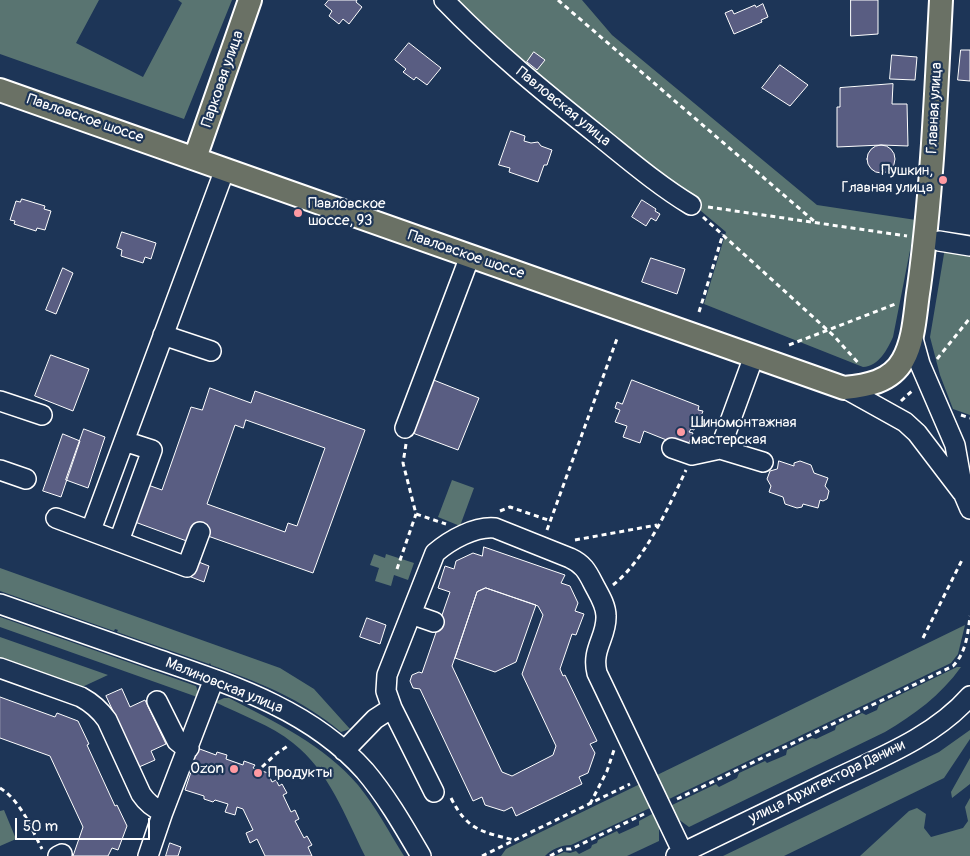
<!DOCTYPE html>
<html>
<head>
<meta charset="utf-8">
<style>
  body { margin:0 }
  #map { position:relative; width:970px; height:856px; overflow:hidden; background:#1d3557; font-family:Pangolin,sans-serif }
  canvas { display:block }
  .scale { position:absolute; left:15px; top:818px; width:135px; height:22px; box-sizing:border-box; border:2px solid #fff; border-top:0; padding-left:6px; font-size:15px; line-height:18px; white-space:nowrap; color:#fff; -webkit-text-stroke:4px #1d3557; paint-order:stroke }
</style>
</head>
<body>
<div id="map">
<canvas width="970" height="856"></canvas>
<div class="scale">50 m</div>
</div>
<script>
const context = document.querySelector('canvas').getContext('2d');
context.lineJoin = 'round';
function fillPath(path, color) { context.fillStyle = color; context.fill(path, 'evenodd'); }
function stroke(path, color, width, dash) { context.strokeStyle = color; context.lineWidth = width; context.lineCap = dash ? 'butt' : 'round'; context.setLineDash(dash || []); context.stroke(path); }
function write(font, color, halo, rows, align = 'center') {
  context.font = font + ' Pangolin,sans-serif'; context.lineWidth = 4.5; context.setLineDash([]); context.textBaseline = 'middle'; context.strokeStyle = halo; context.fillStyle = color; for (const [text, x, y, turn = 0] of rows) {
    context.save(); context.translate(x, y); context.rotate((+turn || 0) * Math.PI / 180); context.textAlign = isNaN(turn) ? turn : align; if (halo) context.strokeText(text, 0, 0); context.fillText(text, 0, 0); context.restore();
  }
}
const green = new Path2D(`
  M0 0H99L76 43 143 77 182 3 178 0H232L184 119 0 54Z
  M448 0H582L612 35 817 205 916 220 893 337C887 350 879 366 863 367L704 304 726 232 701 211 696 200 681 194Z
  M945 248 970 252V415L953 409 940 375 930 337Z
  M452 480 474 488 460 526 438 517Z
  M374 554 385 558 386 554 414 563 408 580 394 575 391 586 375 581 379 568 370 565Z
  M0 568 280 668 314 689 350 729 341 732C300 698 261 683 211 665L210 663 209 664 117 632 118 630 115 629 114 631 0 591Z
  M0 617 196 686 200 698 0 627Z
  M965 625 958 654 951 663 667 800 655 776Z
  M0 637 108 675 80 688 0 661Z
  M957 667H961C941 695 914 715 885 732L689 827 674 816 670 806 716 784 719 787 737 778 739 773 765 761 767 763 786 755 787 750 812 738 816 739 835 730 836 726 862 713 866 715 877 710 879 705Z
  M224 698H229C275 722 324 745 358 785 376 807 389 832 404 856H365C345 816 329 771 293 743 271 725 241 715 215 702Z
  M970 730V739L944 778 784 856H723L939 752Z
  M970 758V784L952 798 951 792Z
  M640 784 652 807 571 845C561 845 552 849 545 856H501L506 849 512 846Z
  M970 798V856H860L909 811 917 808 926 814 924 828 931 837 963 828 968 821 965 807Z
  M4 810 16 839 0 846V811Z
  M654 813 659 824V841L627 856H555L564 852 570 853 576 851 579 854 591 848 592 845 597 843 598 840 617 831 619 834 639 825V821Z`);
const building = new Path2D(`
  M329 0H357L356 2 362 7 349 24 343 19 339 24 329 16 332 11 325 5Z
  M851 0H878V34L851 36Z
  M763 4 768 17 761 20 762 22 734 34 725 13 732 10 734 14 755 5 756 7Z
  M409 43 441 68 427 85 416 77 414 80 403 72 406 69 395 60Z
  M961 50H970V81L958 80Z
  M534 52 545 60 537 70 527 62Z
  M892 55 917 57 915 80 890 79Z
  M780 65 808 85 790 106 762 88Z
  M893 84 892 104H907L908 146 882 145 837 147V107H840V88Z
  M511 131 525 136 524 141 531 143 538 142 541 146 552 150 547 165H544L538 182 509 172 510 168 499 165Z
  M867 159a14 14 0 1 1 28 0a14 14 0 1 1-28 0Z
  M22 199 45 206 44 209 51 211 45 230 37 228 36 231 14 224 15 221 10 220 16 201 20 202Z
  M642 200 656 209 655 211 660 214 656 221 651 218 646 226 632 217Z
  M122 232 156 243 151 259 145 257 143 263 121 256 122 250 117 248Z
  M651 258 685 269 677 294 642 282Z
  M63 268 73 273 56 314 46 310Z
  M51 355 89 369 73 411 35 396Z
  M431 379 479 398 458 450 410 432Z
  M632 380 699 406 698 410 703 411 700 419 696 417 693 422 696 424 694 430 691 429 689 432 693 433 688 445 684 447 644 431 640 443 623 437 627 426 615 422 620 410 615 408 617 402 622 404Z
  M210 388 251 403 255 391 365 430 313 573 205 535 192 543 135 522 148 485 162 490 191 407 202 410ZM246 420 325 448 297 526 288 523 285 532 207 504 235 425 243 428Z
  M84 429 105 437 88 488 66 480Z
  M63 434 80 441 61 497 43 491Z
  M779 461 794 466V463L800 461 811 465 814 473 828 478 825 486 829 491 827 499 823 501 820 500 818 508 803 504 802 507 797 508 785 504 783 497 769 492 771 486 767 479 770 471 777 469Z
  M484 547 565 575 561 583 570 586 578 603 575 611 584 614 576 635 572 634 560 669 563 676 565 675 597 741 590 744 595 753 588 773 579 777 582 784 516 816 512 807 504 811 485 805 482 797 473 801 420 689 413 688 410 681 412 675 419 672 422 673 450 592 438 588 445 566 454 569 456 561 473 553 482 556ZM486 588 538 606 543 615 522 674 556 746 553 755 512 776 502 772 452 666 477 592Z
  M196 561 209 566 204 582 191 577Z
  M486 588 536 605 516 662 495 672 455 658 477 592Z
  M367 618 386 625 380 644 360 637Z
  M122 689 130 707 145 700 166 744 151 751 155 760 139 767 106 696Z
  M0 697 55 717 57 713 78 721 89 744 87 745 115 806 117 805 127 826 118 850 112 848 108 856H73L83 827 50 756 0 738Z
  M197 748 216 755 217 752 227 755 226 759 243 765 244 761 255 765 253 768 268 773 272 782 276 780 279 786 282 784 287 793 283 795 291 812 295 810 299 819 295 821 304 838 307 836 312 845 308 847 312 856H265L257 839 250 843 246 833 253 830 243 809 237 807 235 815 225 812 228 804 215 800 213 802 204 799V796L185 790 193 766 189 765Z
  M170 843 181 847 178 856H166Z`);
const path = new Path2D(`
  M558 0 815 222
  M708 207 907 236
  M703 217 834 336 860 365
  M699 312 723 234
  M789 345 898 303
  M937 359 970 318
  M901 401 913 390
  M961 415 970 418
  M406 444 403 463 416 514 446 524
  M500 511 510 507 551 521
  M547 530 618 336
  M575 540 657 525
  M397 569 416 514
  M613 585C645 560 669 506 686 470
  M923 638 963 558
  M262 767 277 753 288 746
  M0 788C21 801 31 828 42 849
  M451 798C467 830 482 832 514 840
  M677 799 953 666C966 653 968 633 970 616
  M590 804 607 771 614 750
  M482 856 630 784
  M550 856 563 849H571L644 814`);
const minor = new Path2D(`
  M444 0C492 50 545 93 599 136 629 160 658 185 691 205
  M939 241 970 246
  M163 335 211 351
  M912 335 920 364 955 445 964 495 970 509
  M844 388 905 422 917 433 962 492
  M0 401 42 415
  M405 428 470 256
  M672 448 692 455 720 449 754 356
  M720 449 763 462
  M0 470 26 479
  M56 518 187 567 200 532
  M91 530 225 169
  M119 541 152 450 124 441
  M0 604C51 622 102 640 154 658 229 684 310 709 365 771 387 797 404 827 421 856
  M411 614 434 622
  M0 668 81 697C92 703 100 710 107 720L141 794C147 803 153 808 163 812L148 856
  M157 701 177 741 182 745 189 748
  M344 751 375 719 392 708
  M434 792 392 708 386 691 387 675 435 553C450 540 475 526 495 528L570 558C583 564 587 571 593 583 598 593 606 604 606 616 607 637 591 649 597 673L683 853
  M163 812 214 679
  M58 856 62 854
  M676 856C728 831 779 806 831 781 879 758 934 737 970 696`);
const major = new Path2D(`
  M0 90 844 388C866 386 891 382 903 360 915 339 915 310 919 287 932 192 936 96 941 0
  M195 158 250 0`);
const markers = [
  [943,180,5,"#ff9aa2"],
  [298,213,5,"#ff9aa2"],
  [681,432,5,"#ff9aa2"],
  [234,769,5,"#ff9aa2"],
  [258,773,5,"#ff9aa2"]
];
const streetNames = [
  ["Парковая улица",223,79,-71],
  ["Павловская улица",563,107,39],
  ["Главная улица",935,108,-87],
  ["Павловское шоссе",85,119,19],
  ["Павловское шоссе",466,255,19],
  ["Малиновская улица",224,686,22],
  ["улица Архитектора Данини",827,782,-26]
];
const poiNames = [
  ["Пушкин,",933,171,"right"],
  ["Главная улица",933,188,"right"],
  ["Павловское",308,204],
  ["шоссе, 93",308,221],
  ["Шиномонтажная",691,423],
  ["мастерская",691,440],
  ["Ozon",224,769,"right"],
  ["Продукты",268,773]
];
fillPath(green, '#597471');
fillPath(building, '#595d82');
stroke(building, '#fff', 1);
stroke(minor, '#fff', 22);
stroke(major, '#fff', 26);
stroke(path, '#fff', 3, [5, 4]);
stroke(minor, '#1d3557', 19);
stroke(major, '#6a7165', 22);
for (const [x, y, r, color] of markers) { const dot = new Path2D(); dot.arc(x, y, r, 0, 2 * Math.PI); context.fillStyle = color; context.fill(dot); stroke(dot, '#1d3557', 2); }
write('15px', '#fff', '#1d3557', streetNames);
write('15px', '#fff', '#1d3557', poiNames, 'left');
</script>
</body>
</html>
